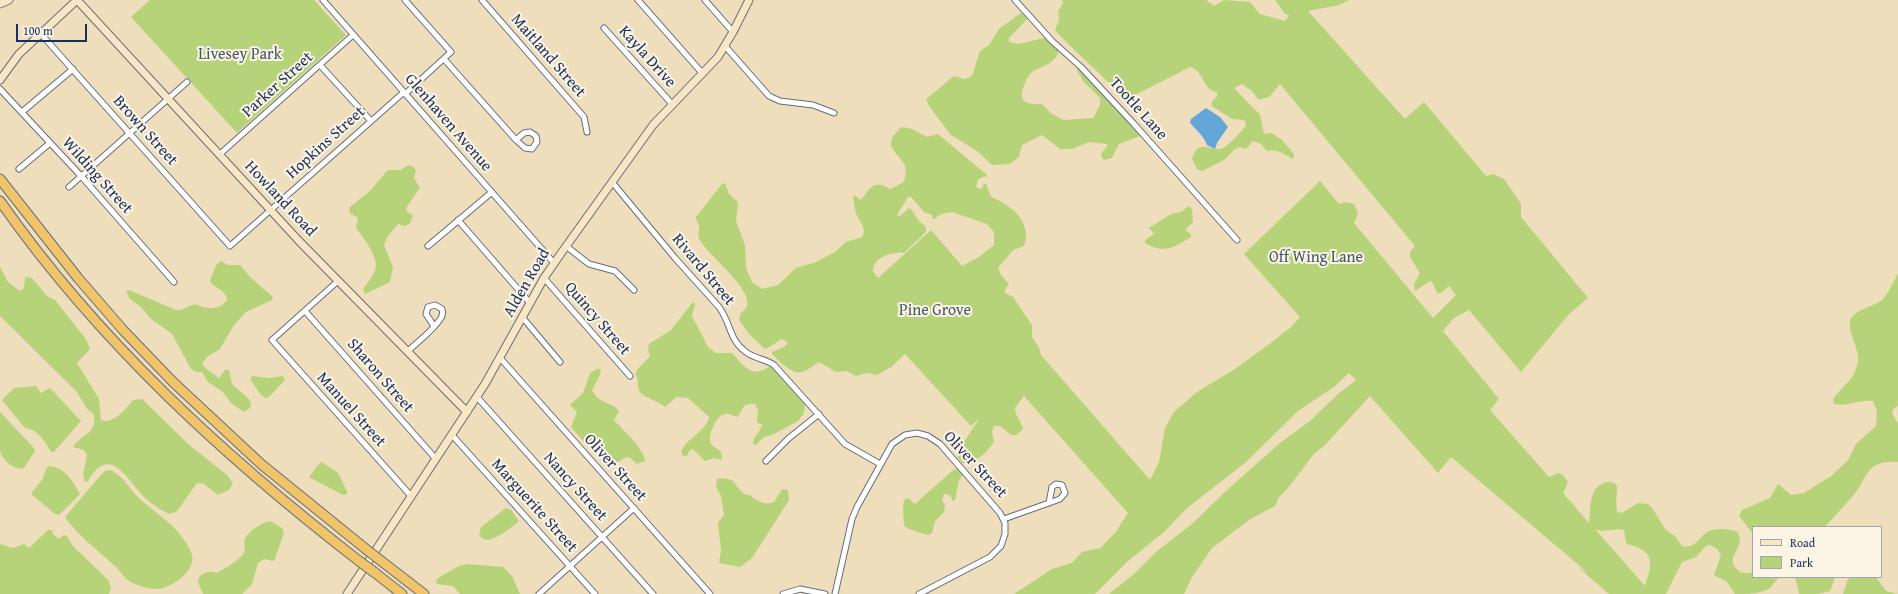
<!DOCTYPE html>
<html>
<head>
<meta charset="utf-8">
<style>
  body { margin:0 }
  #map { position:relative; width:1898px; height:594px; overflow:hidden; background:#eedebc; font-family:"Gentium Book Plus",serif }
  canvas { display:block }
  .legend { position:absolute; left:1752px; top:526px; width:130px; height:52px; box-sizing:border-box; background:#fcf5e5; border:1px solid #a2a6af; margin:0; padding:5px 7px; list-style:none; font-size:12px; color:#1b2f5e }
  .legend li { display:flex; align-items:center; gap:8px; height:20px }
  .legend b { width:20px; border:1px solid #a2a6af }
  .scale { position:absolute; left:16px; top:24px; width:71px; height:18px; box-sizing:border-box; border:2px solid #1b2f5e; border-top:0; padding-left:5px; font-size:12px; line-height:14px; white-space:nowrap; color:#1b2f5e; -webkit-text-stroke:3px #fcf5e5; paint-order:stroke }
</style>
</head>
<body>
<div id="map">
<canvas width="1898" height="594"></canvas>
<ul class="legend">
<li><b style="height:5px;background:#f9e7c3"></b>Road</li>
<li><b style="height:11px;background:#b6d37a"></b>Park</li>
</ul>
<div class="scale">100 m</div>
</div>
<script>
const context = document.querySelector('canvas').getContext('2d');
context.lineJoin = 'round';
function fillPath(path, color) { context.fillStyle = color; context.fill(path, 'evenodd'); }
function stroke(path, color, width, dash) { context.strokeStyle = color; context.lineWidth = width; context.lineCap = dash ? 'butt' : 'round'; context.setLineDash(dash || []); context.stroke(path); }
function write(font, color, halo, rows, align = 'center') {
  context.font = font + ' "Gentium Book Plus",serif'; context.lineWidth = 4; context.setLineDash([]); context.textBaseline = 'middle'; context.strokeStyle = halo; context.fillStyle = color; for (const [text, x, y, turn = 0] of rows) {
    context.save(); context.translate(x, y); context.rotate((+turn || 0) * Math.PI / 180); context.textAlign = isNaN(turn) ? turn : align; if (halo) context.strokeText(text, 0, 0); context.fillText(text, 0, 0); context.restore();
  }
}
const green = new Path2D(`
  M150 0H314L346 35 237 133 131 17Z
  M1062 0H1206L1214 6 1224 0 1250 2 1260 14 1285 21 1289 15 1285 14 1275 0H1349L1339 5 1308 11 1405 119 1424 102 1486 176 1493 174 1504 179 1521 204V217L1588 298 1569 314 1521 372 1469 310 1454 318 1443 331 1499 399 1490 410 1549 477 1558 473 1563 475 1568 482 1563 493 1589 523C1591 509 1588 485 1608 482 1612 482 1615 482 1616 485 1618 487 1617 488 1617 491 1616 499 1616 505 1617 512L1622 513 1638 503 1648 504 1652 508 1666 530 1675 536 1682 546C1694 549 1698 539 1706 533 1714 527 1729 529 1738 532 1739 535 1740 538 1740 541 1738 552 1726 561 1738 570 1742 574 1748 574 1753 572V577H1781C1775 580 1774 584 1770 588 1761 594 1746 594 1735 594L1727 582 1714 575 1721 555 1717 549 1710 545 1706 546 1696 557 1682 562 1666 594H1609L1579 568 1587 572 1451 457 1438 473 1370 396 1326 444 1313 455 1288 488 1279 497 1275 506 1249 520 1212 548 1192 577 1184 594H1109L1135 573 1157 551 1192 524 1226 491 1280 443 1310 421 1338 394 1356 380 1349 373 1334 387 1298 411 1246 462 1186 509 1164 532 1128 561 1095 594H1014L1052 569 1072 563 1082 552 1100 548 1115 533 1128 513 1024 396 1015 408C1015 416 1022 422 1023 429L1016 435H1011L1000 426H994L992 432 994 442C987 452 975 465 962 463L958 458 957 452 980 418 971 426 905 354 891 367 877 375 866 373 856 376 847 371 836 372 819 362C814 365 807 371 802 372 792 375 778 360 772 354V352L784 347 788 342 781 339 771 346 765 349 749 334 739 320 741 313 747 307C753 287 706 255 699 238 697 233 700 230 699 226 698 222 696 221 696 217L722 184 725 183 729 194 738 202 736 221 745 245 746 268 752 282 762 289 778 285 796 268 816 262 835 252 846 242 862 237C867 229 861 224 857 216 855 211 854 203 853 197L854 195 861 200C870 188 874 179 890 189L904 182C910 161 900 162 891 146L892 138 901 127 912 129 927 137 938 134 987 175 986 177H982L978 180 976 187 981 189 984 184H986L991 197C1010 204 1033 222 1024 246L1013 250 998 268 1001 275 1009 284 1004 292 1013 297 1032 325V337L1039 348 1041 355 1150 480 1159 462 1165 428 1174 412 1197 392 1235 369 1272 342 1291 327 1300 317 1244 254 1320 181 1339 204 1345 202 1354 204 1358 213 1354 223 1433 318 1456 295 1449 286 1441 293H1437L1433 283 1430 281 1415 291 1414 284 1420 273 1410 257V252L1415 246 1280 84 1269 97 1259 100 1252 91 1242 84 1234 88 1260 115 1264 134 1271 133 1281 139 1294 154 1293 159C1284 154 1278 149 1267 151L1261 144 1253 141 1246 149 1240 147 1235 149 1224 160 1202 171 1197 169 1192 159C1199 135 1214 155 1225 147 1232 142 1239 134 1245 127L1246 124 1244 120 1232 119 1212 106V101L1217 97V92C1202 90 1204 70 1190 67L1135 95 1130 101H1126C1104 75 1077 55 1055 30L1059 20 1058 11 1063 3ZM908 197H911L924 212 932 215 933 220 941 214 952 212 987 224 994 232V245L979 257 962 266 931 230 878 278 873 271C874 256 892 252 904 253L926 232V227L919 221 911 209 909 208 900 216 897 215ZM1595 529 1603 531 1619 529 1624 530 1626 543C1631 546 1636 546 1641 549 1656 556 1649 573 1645 586Z
  M1022 12 1025 13 1027 19 1009 38V42L1019 44 1048 37 1059 48C1058 53 1057 58 1052 61 1046 67 1038 67 1031 73 1028 76 1026 80 1025 83 1017 101 1025 105 1042 104L1052 114 1063 120 1093 118 1100 105V98L1083 81 1077 70 1078 67 1143 135 1119 144 1112 158 1104 160 1101 156 1102 152 1107 147V144L1089 142 1072 149H1060L1042 135 1022 145 1019 157 1010 164 992 165 977 151 951 135 929 106 926 99 954 76 965 79 972 76 980 51 989 45 999 29Z
  M409 165 414 167 416 171 414 178 420 188 406 208 407 211 413 216 410 223 406 226 398 224 388 236 384 245 393 267 390 282 365 294 363 289C367 283 373 277 375 270 380 259 363 237 356 228L358 218 350 213 349 210 350 207 370 191 386 172 389 170H400Z
  M1189 206 1192 209 1193 222 1185 230 1191 234V237C1173 248 1164 254 1145 243V240L1154 234 1149 228 1171 214 1181 212Z
  M221 261 228 265H240L250 277 273 297 272 300 246 312 234 325 220 349 208 356 202 363 205 368 219 378 225 370H229L232 384 249 399 251 404 250 408 244 412 231 403 223 392 208 382 202 372H196L191 369 172 334 151 319 141 307 130 299 126 292 129 290 176 310H180L195 304C206 309 219 311 227 300 226 289 214 289 210 281L216 265Z
  M0 267 8 282 20 291 24 288 25 277 32 278 47 296 55 300 86 339 90 349 77 363 99 399 101 420C114 425 126 408 133 400L142 399 188 444 227 475 233 483 229 490 218 495 204 484 197 483 177 511 170 514C160 510 150 503 142 495 126 477 109 444 88 481L85 482 83 474 87 455 84 450 73 447C81 434 99 434 93 413L88 410 76 391 0 316Z
  M1898 273V406L1894 408 1892 413 1898 424V462C1864 460 1869 478 1852 497 1843 507 1834 517 1825 527H1753V534L1739 516 1742 510 1770 498 1778 484 1791 495 1804 493 1831 476 1848 460 1856 444 1876 426 1877 411 1873 401C1858 399 1848 407 1834 404L1833 399C1843 385 1855 380 1858 361 1860 348 1844 327 1852 317 1859 308 1874 307 1882 300 1888 294 1894 281 1898 273Z
  M693 302 695 304 692 316 708 347 716 353H732C740 361 747 374 760 371 764 371 767 367 771 366L805 401 804 413 798 421 774 434 764 437 756 445 753 444C752 437 761 432 762 424L757 423 758 410 755 404C740 403 745 409 737 417 733 416 729 413 725 414 716 415 707 436 711 444 714 448 718 448 721 452L722 460 714 458 705 461 693 449 689 451 687 456H683L681 452C686 438 708 430 709 417L688 398 677 397 665 407C659 401 644 398 640 392 636 386 640 380 635 374L637 371V370L650 356 648 350 649 344 671 330Z
  M597 369 601 370 600 375 592 390C600 405 611 401 619 411L614 420C622 429 644 448 645 461L637 464 630 458 626 457 615 464 607 465 593 447 584 442 571 427 577 412 570 405 583 393 590 373Z
  M252 376 269 378 283 376 285 380 270 396 266 398 261 395 250 379Z
  M36 386 41 393 50 388 81 421 54 452H51C46 442 37 429 25 428L2 400 14 388Z
  M0 412 33 447 35 451 24 468C15 471 2 460 0 451 0 440 0 424 0 412Z
  M322 462 338 473 347 491V494L343 495 309 477 317 466Z
  M50 466C65 468 73 481 80 494L59 515 54 513 32 495V492L42 480 47 467Z
  M960 467 965 472 959 480 955 500 953 501 950 495 944 494 942 500 945 505 944 512 935 521 932 533 929 535C923 534 908 529 904 526L903 508 904 500 908 498 915 504 952 471Z
  M111 470C126 478 129 490 141 500 159 516 181 528 191 552 199 570 171 589 156 589 148 589 136 585 129 581 124 578 121 572 117 568 99 551 79 537 65 517L101 475 105 471Z
  M717 479C738 476 733 487 745 494 748 496 748 494 751 496 758 501 764 506 774 502L782 489 788 490 789 500 752 558 740 567 719 563 721 550 718 523 724 515 721 496 716 487Z
  M506 508 511 510 519 521C512 528 497 538 487 540 483 540 481 537 479 535L481 527Z
  M270 521 282 528 284 533 274 561 264 559 258 563 252 584 242 594H203C202 591 200 588 199 585 195 573 209 570 217 573 225 568 237 562 243 554 247 550 243 544 245 539 248 531 263 522 270 521Z
  M48 530H52L53 534 59 539 64 535 67 536 73 546 108 580 111 588 109 594H0V544L13 548 24 544 29 548Z
  M467 564 503 567 512 576 520 594H460L453 586 437 584 436 581 438 578 459 566Z
  M1794 577H1835V578L1830 591 1818 594H1799L1796 580Z
  M1852 577H1876L1886 591 1898 594H1843L1848 579Z`);
const water = new Path2D(`
  M1206 108 1220 117 1228 127 1217 143 1215 149 1207 145C1204 136 1196 130 1190 123L1191 119Z`);
const minor = new Path2D(`
  M323 0 554 263
  M405 0 451 52 405 94
  M482 0 584 117 587 132
  M638 0 703 74
  M705 0 733 32
  M1015 0 1052 41 1081 67 1134 124 1237 240
  M604 28 672 104
  M41 34 230 246 404 92
  M725 46 769 96 780 101 813 105 834 113
  M444 59 516 140 525 148 532 149 537 142 536 136 530 132 524 133 516 140
  M320 65 371 121
  M0 89 81 176 174 282
  M22 112 73 69
  M220 154 353 35
  M19 169 50 143
  M612 182 675 258 719 307C731 323 729 340 746 352 755 359 766 359 774 365L845 444 880 464
  M69 187 187 82
  M458 220 530 303
  M428 246 492 192
  M566 246 589 264 615 271 634 290
  M544 278 630 376
  M338 281 272 340 411 496
  M305 311 436 459
  M523 318 560 362
  M407 352C418 341 433 331 441 318 443 315 443 313 442 309L435 305 428 307 426 314 434 326
  M501 359 710 594
  M477 397 653 594
  M452 435 595 594
  M766 461 789 438 819 414
  M1004 519 1060 499 1065 493 1062 485 1056 484 1052 487 1049 503
  M539 594 634 508
  M783 594 800 589 825 594
  M835 594 852 519 857 507 892 444 905 435 917 433 928 436 940 444 1000 513 1005 523V534L1001 546 990 557 919 594`);
const secondary = new Path2D(`
  M77 0 299 241 467 412
  M0 4 9 0
  M0 80 19 54 77 0
  M347 594 485 384 544 278 562 252 653 125 718 57 733 32 749 0`);
const motorway = new Path2D(`
  M0 179 78 278 123 330 173 382 261 464 367 550
  M0 201C98 341 225 457 359 561
  M380 560 424 594
  M374 572 402 594`);
const motorwayBridge = new Path2D(`
  M367 550 380 560
  M359 561 374 572`);
const parkNames = [
  ["Livesey Park",240,55],
  ["Off Wing Lane",1316,258],
  ["Pine Grove",935,311]
];
const streetNames = [
  ["Maitland Street",548,56,49],
  ["Kayla Drive",647,57,48],
  ["Parker Street",278,85,-42],
  ["Tootle Lane",1138,109,48],
  ["Glenhaven Avenue",448,123,49],
  ["Brown Street",145,131,48],
  ["Hopkins Street",326,143,-42],
  ["Wilding Street",97,176,48],
  ["Howland Road",280,199,47],
  ["Rivard Street",703,270,50],
  ["Alden Road",527,283,-60],
  ["Quincy Street",597,319,49],
  ["Sharon Street",380,376,49],
  ["Manuel Street",351,410,48],
  ["Oliver Street",975,465,47],
  ["Oliver Street",615,468,48],
  ["Nancy Street",575,487,48],
  ["Marguerite Street",534,506,48]
];
fillPath(green, '#b6d37a');
fillPath(water, '#64a6d8');
stroke(minor, '#656c7f', 7);
stroke(secondary, '#656c7f', 9);
stroke(motorway, '#656c7f', 11);
stroke(minor, '#fff', 5);
stroke(secondary, '#f9e7c3', 7);
stroke(motorway, '#f0c469', 9);
stroke(motorwayBridge, '#656c7f', 11, []);
stroke(motorwayBridge, '#f0c469', 9);
write('16px', '#425865', '#fcf5e5', parkNames);
write('16px', '#1b2f5e', '#fcf5e5', streetNames);
</script>
</body>
</html>
